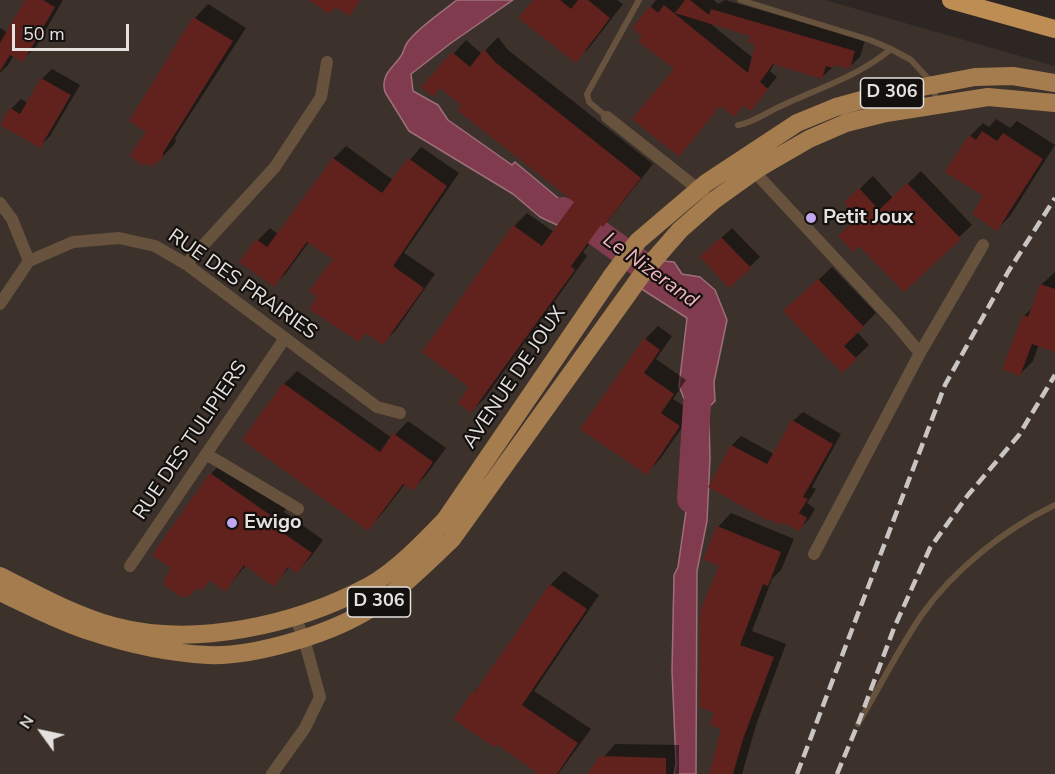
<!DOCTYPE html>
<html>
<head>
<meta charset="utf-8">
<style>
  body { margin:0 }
  #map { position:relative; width:1055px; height:774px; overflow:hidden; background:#2d2623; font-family:"Nunito Sans",sans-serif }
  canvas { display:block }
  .north { position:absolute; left:12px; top:702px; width:60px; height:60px; -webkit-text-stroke:4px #13100e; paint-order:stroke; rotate:303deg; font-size:16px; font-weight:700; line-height:24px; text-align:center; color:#e5e1df }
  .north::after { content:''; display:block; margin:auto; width:21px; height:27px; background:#e5e1df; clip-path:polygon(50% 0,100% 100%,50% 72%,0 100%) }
  .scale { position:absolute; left:12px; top:24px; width:117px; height:27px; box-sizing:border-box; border:3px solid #e5e1df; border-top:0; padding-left:8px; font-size:18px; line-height:21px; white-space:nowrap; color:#e5e1df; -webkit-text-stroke:4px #13100e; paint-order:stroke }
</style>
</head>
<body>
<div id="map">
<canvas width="1055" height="774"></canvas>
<div class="north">N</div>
<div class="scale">50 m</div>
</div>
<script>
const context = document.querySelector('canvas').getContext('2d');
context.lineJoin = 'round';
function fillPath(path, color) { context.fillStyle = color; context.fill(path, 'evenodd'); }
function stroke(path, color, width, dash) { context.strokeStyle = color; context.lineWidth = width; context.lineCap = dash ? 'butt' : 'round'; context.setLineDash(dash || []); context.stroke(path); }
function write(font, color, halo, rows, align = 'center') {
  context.font = font + ' "Nunito Sans",sans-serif'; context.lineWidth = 4.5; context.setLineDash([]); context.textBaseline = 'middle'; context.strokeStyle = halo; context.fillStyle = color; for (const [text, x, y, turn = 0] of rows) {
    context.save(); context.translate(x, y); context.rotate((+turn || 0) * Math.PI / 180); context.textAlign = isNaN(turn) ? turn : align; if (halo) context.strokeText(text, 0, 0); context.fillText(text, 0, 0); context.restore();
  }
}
const built = new Path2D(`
  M0 0H825L1055 66V774H0Z`);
const water = new Path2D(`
  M457 0H513L451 43 411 74 413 91 438 105 448 120 512 165 515 162 570 208 557 225 540 217 513 194 409 131 385 92C380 75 393 68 401 56 404 52 404 47 407 43 415 30 444 10 457 0Z
  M653 260 674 262 682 274 700 277 715 290 727 320 714 382 715 401 708 408 706 422H709L710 458 707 521 697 571 696 774H674L676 764 672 671 674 575 678 567 695 448 691 416 679 386 687 318 637 286Z`);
const shadow = new Path2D(`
  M26 0H63L36 47 22 60 14 55 8 65 0 73V28L8 33Z
  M535 0H617L623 4 589 48 575 61Z
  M656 0H714L718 4 725 0 865 40 860 57 849 67 836 64 822 77 775 63 770 71 777 77 751 109 676 69 634 28ZM707 21 752 35 756 43 753 58Z
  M208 4 246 28 175 138 176 141 173 146 159 160 148 132 131 121 195 18Z
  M498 37 508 50 653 164 583 252 587 256 484 399 471 411V386L514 226 527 213 554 232 576 202 441 86 423 87 466 40 482 54Z
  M52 69 80 85 50 136 40 146 11 109 21 99 28 103 42 79Z
  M996 119 1010 128 1017 121 1055 145 1010 216 997 229 985 196 970 136 983 123 989 127Z
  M346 146 393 180 421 147 459 173 404 253 435 274 396 330 383 343 367 332 359 340 319 297 335 259 309 242 286 273 274 285 258 240 270 228 278 234 334 158Z
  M921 171 972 225 959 237 860 217 846 202 873 176 893 198Z
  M732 228 760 257 729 286 712 247Z
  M832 267 876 313 857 332 869 345 842 371 799 298Z
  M1055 272V350L1039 344 1033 361 1020 374 1024 316 1033 307 1041 285Z
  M658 326 672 336 656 359 686 380 673 399 693 412 660 459 647 473 582 429 645 339Z
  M297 371 392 438 408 421 446 448 426 475 413 489 405 484 381 515 368 529 284 384Z
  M803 412 841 434 812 487 816 489 807 503 815 509 809 519 800 529 732 445 741 436 774 454 793 421Z
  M223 461 288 505 284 512 323 540 310 558 297 571 290 567 273 585 246 565 225 590 211 579 173 568 211 474Z
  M731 513 794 539 781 570 772 579 752 631 786 644 756 725 742 774H711L722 729 716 712 721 565 718 527Z
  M564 571 599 595 534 691 591 729 558 774H542L497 742 474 692 483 683 551 584Z
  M615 744 679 745V774H589Z`);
const river = new Path2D(`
  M563 211 588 226 670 285
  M691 499 697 404`);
const building = new Path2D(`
  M25 0H43L55 7 23 62 10 55 0 71V43Z
  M308 0H360L350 16 335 7 330 14Z
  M533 0H560L571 9 578 0H588L610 18 576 63 518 18Z
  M685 0H690L709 15 711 9 855 51 850 69 834 65 833 68 826 66 822 79 773 64 760 82 768 89 751 111 743 106 734 117 720 106 679 157 632 119 674 69 638 41 642 36 632 28 650 6 658 13 664 5 748 73 755 44 748 42 750 36 675 13Z
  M193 17 233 41 163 153V156L160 162H156L153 167 148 164 143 166 130 155 146 132 129 121Z
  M484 49 495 62 641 178 603 227 601 225 571 266 575 270 471 413 458 403 469 387 422 352 513 225 542 246 574 202 457 110 461 105 440 88 433 97 421 87 452 52 470 67Z
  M41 78 71 95 40 148 0 125 10 108 20 114Z
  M982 131 997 141 1003 133 1043 159 997 231 972 214 983 196 945 172 969 135 976 140Z
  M333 158 382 193 408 158 447 186 393 266 424 288 383 345 366 333 359 342 309 309 317 297 309 291 333 259 307 242 274 287 239 262 256 239 267 247Z
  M907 183 961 239 904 292 859 246 853 252 838 236 858 217 844 202 859 188 879 210Z
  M721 237 751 268 729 288 700 257Z
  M818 279 864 327 844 346 857 359 842 373 783 311Z
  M1040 284 1055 289V352L1032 344 1020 376 1002 369 1023 315 1028 317Z
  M644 338 660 350 644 373 674 394 661 413 680 426 647 475 580 429Z
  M283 383 380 452 393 433 433 462 413 491 403 484 368 531 242 440Z
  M792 420 833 444 803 497 808 499 799 513 807 518 800 531 781 522 780 525 770 519 769 521 708 487 731 445 767 464Z
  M210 473 276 519 272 525 312 553 297 573 288 567 274 587 244 565 225 592 210 580 201 591 196 588 190 596 181 597 164 585 165 578 171 568 152 555Z
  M717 526 781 552 768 586 763 584 740 645 774 657 743 739 733 774H709L721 729 710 725 714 713 700 707V611L719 566 703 559Z
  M550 584 587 609 522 705 578 743 557 774H539L496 744 494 747 453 719 473 691 475 692Z
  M600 756 666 758V774H587Z`);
const service = new Path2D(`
  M740 0 870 40 891 49 911 60 934 85 936 104
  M607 117 589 102 587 94 639 0
  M738 125C753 123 767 112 781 106 819 88 859 76 891 49
  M858 724C879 688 898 650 921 616 953 570 1005 529 1055 505`);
const minor = new Path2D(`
  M607 117 703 193
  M751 168 894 322 920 353
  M0 203 12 219 29 261
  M186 264 275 167 321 97 327 62
  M0 304 29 261 73 242 119 238 155 246 186 264 377 407 400 413
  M206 454 298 509
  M814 554 920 353 983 245
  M130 566 285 338
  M272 774 305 728 320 697 304 639 295 617`);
const primary = new Path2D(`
  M0 576C36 594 73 615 113 626 194 648 296 625 369 586 396 571 424 542 445 520L611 277 638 241 706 183 797 123 836 107 880 95 975 77 1013 76 1055 83
  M0 592C30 606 60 622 92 632 128 644 169 653 208 655 253 657 326 635 365 612 397 593 425 565 452 539L646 269 680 230 713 201 759 168 809 139 846 123 886 113 988 97 1055 103`);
const motorway = new Path2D(`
  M951 0 1055 29`);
const rail = new Path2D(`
  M797 774 945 385 1008 272 1055 198
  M837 774 858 724 894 628 930 548 968 495 1019 435 1055 375`);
const markers = [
  [811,218,6,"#c4a7f1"],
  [232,523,6,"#c4a7f1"]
];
const shields = [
  [892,93,63],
  [379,602,63]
];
const shieldNames = [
  ["D 306",892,93],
  ["D 306",379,602]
];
const poiNames = [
  ["Petit Joux",823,218],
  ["Ewigo",244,523]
];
const streetNames = [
  ["RUE DES PRAIRIES",242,285,35],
  ["AVENUE DE JOUX",515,378,-56],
  ["RUE DES TULIPIERS",191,441,-56]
];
const waterNames = [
  ["Le Nizerand",650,271,36]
];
fillPath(built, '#3c312b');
fillPath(water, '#803c4e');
stroke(water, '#9e6e7a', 1.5);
fillPath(shadow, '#0007');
stroke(river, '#803c4e', 28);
fillPath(building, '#61211d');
stroke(service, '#67533d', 6);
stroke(minor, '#67533d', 12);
stroke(primary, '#a57c4e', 18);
stroke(motorway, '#be8d54', 18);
stroke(rail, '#cac5c3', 4.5, [12, 6]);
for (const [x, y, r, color] of markers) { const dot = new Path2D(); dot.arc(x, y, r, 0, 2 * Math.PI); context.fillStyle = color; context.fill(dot); stroke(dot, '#13100e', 2); }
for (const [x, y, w] of shields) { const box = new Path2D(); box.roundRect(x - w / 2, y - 15, w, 30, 4.5); context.fillStyle = '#13100e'; context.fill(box); stroke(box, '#e5e1df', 1.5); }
write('bold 18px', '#e5e1df', null, shieldNames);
write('bold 20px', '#e5e1df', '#13100e', poiNames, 'left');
write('20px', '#e5e1df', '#13100e', streetNames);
write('italic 21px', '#f3b4c1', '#13100e', waterNames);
</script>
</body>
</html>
